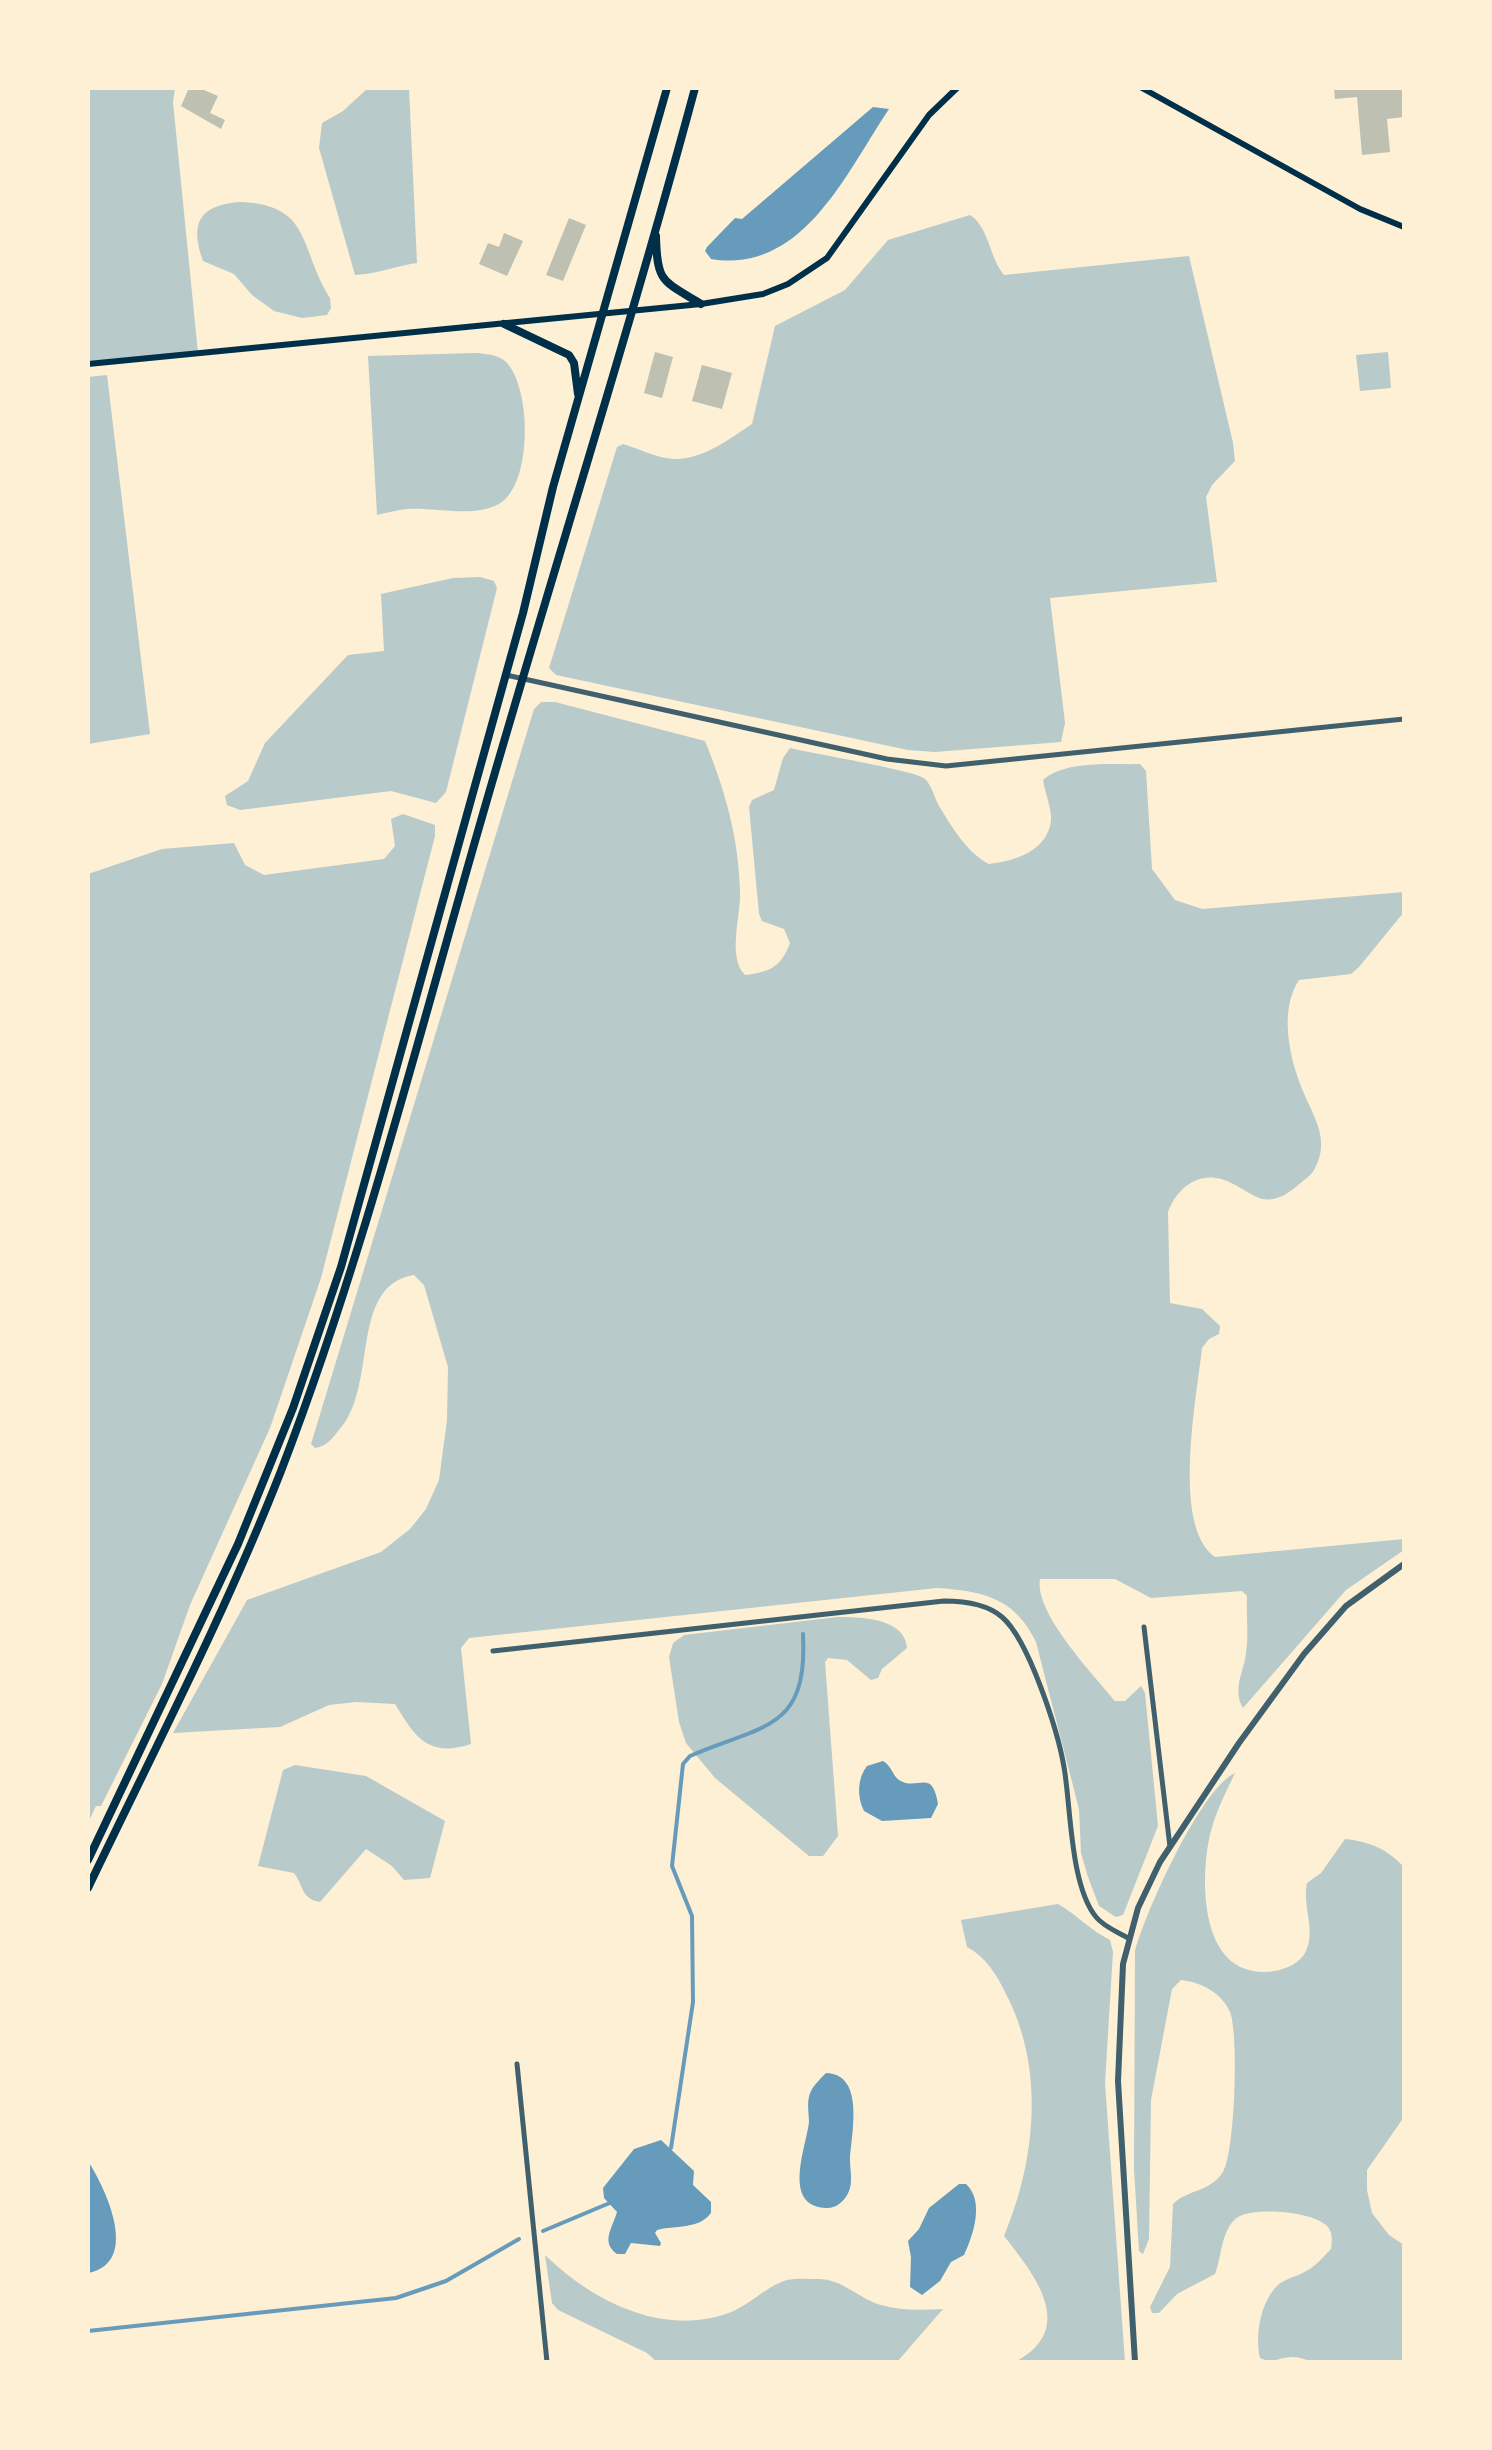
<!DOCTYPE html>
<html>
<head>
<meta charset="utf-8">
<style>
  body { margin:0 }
  #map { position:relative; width:1492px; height:2450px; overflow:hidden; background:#fdf0d5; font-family:"Work Sans",sans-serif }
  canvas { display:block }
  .frame { position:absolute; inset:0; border:90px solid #fdf0d5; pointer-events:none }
</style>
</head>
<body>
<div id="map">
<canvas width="1492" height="2450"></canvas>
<div class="frame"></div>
</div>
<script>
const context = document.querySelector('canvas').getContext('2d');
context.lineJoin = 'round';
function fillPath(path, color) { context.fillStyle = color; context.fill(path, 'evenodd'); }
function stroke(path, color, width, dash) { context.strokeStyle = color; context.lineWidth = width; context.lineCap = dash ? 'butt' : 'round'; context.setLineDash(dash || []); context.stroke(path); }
const green = new Path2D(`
  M88 88H175L173 102 198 353 88 364Z
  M368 88H409L417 263C396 266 377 274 355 275L319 148 322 123 343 111Z
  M238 202C313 204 298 247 330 298L331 308 327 315 302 318 274 311 252 295 234 274 203 261C190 224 198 206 238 202Z
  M970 215C989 227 989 257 1004 275L1189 256 1233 443 1235 461 1212 485 1206 497 1217 582 1050 598 1065 723 1061 742 935 752 908 750 556 675 549 668 617 447 623 444C639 449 661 460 678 459 705 458 731 438 752 424L775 326 845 290 888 240Z
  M1388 352 1391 388 1360 391 1356 355Z
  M476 353C485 354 497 354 505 361 532 386 533 485 499 504 473 518 435 507 407 509 397 510 386 513 377 515L368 356Z
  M107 375 150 734 88 744V377Z
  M480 577 494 581 497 588 446 792 436 803 391 791 240 810 227 805 225 796 248 781 265 743 348 655 384 651 381 594 453 578Z
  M541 702H555L705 741C725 790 739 839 740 892 741 916 727 957 745 975 770 972 781 967 790 943L784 929 762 921 759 914 749 807 752 800 774 790 783 758 790 748C809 753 919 771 925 779 932 786 934 797 939 806 952 827 967 853 989 864 1015 861 1047 851 1051 821 1052 809 1045 793 1043 780 1066 760 1111 765 1140 764L1146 771 1152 869 1175 900 1202 909 1404 892V912L1359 967 1351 974 1299 980C1279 1010 1289 1058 1303 1091 1314 1118 1331 1140 1314 1170 1310 1177 1302 1181 1297 1186 1261 1216 1252 1188 1221 1179 1196 1172 1176 1190 1168 1212L1170 1303 1202 1309 1220 1326 1219 1334 1209 1339 1202 1348C1197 1396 1171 1526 1215 1557L1404 1539V1550L1346 1590 1243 1708C1232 1689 1244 1672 1246 1653 1249 1635 1246 1615 1247 1596L1242 1591 1151 1598 1115 1579H1040C1034 1613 1094 1675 1115 1701H1125L1141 1686 1145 1693 1158 1826 1123 1915 1116 1917 1099 1906 1088 1877 1081 1853 1079 1809 1036 1642C1015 1598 983 1591 937 1588L469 1638 461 1648 471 1744C428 1758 415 1737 395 1704L356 1702 329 1705 280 1727 173 1733 247 1600 381 1552 410 1529 426 1509 439 1480 447 1420 448 1367 424 1285 414 1275C348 1286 379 1386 339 1430 331 1440 327 1446 315 1448L311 1444 534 709Z
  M403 814 435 825V836L321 1278 270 1428 190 1605 162 1684 101 1806H96L88 1823V874L162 849 234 843 245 865 264 875 384 859 395 846 391 819Z
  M838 1617C861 1617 905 1618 907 1648L882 1669 878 1678 871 1680 847 1660 828 1658 825 1662 838 1836 823 1856H809L715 1778 686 1743 679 1722 669 1657 673 1643 684 1635Z
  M295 1765 366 1776 445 1821 430 1878 404 1880 392 1866 366 1849 320 1902C301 1899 304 1886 294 1873L258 1866 283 1770Z
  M1235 1773C1224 1796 1212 1819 1208 1845 1200 1893 1204 1982 1275 1971 1287 1969 1301 1962 1306 1951 1316 1930 1302 1905 1307 1883L1321 1873 1345 1839C1371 1842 1387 1849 1404 1867V2117L1367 2170V2190L1372 2213 1389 2235 1404 2245V2362H1311C1296 2354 1285 2357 1270 2362L1260 2358C1255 2336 1260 2301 1279 2284 1287 2278 1299 2276 1308 2270 1317 2265 1324 2256 1331 2249 1332 2242 1333 2233 1328 2227 1314 2211 1255 2207 1238 2217 1221 2228 1222 2257 1215 2274L1177 2294 1159 2313H1152L1150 2307 1170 2267 1173 2204C1188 2189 1209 2193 1223 2172 1235 2152 1239 2035 1230 2012 1222 1993 1201 1982 1181 1980L1172 1989 1151 2100 1149 2239 1143 2254 1139 2251 1134 2169 1135 1951C1145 1913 1201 1788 1235 1773Z
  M1058 1904C1077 1915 1090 1930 1110 1940L1113 1952 1105 2083 1125 2362H1015C1079 2329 1034 2274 1004 2236 1036 2161 1045 2068 1006 1994 997 1975 986 1957 967 1947L961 1920Z
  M545 2255C591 2300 660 2336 726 2314 748 2307 766 2286 787 2280 796 2278 809 2279 818 2279 843 2279 859 2299 881 2305 901 2311 922 2310 943 2309L897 2362H657L647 2353 558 2310 552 2303Z`);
const water = new Path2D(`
  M873 107 889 109C846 173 803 274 711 259L705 251 707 247 735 218 742 219Z
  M883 1761C892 1766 892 1775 899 1780 918 1792 932 1767 938 1804L931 1818 882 1821 864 1811C857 1797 857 1779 867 1766Z
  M826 2073C866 2074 851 2136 850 2160 850 2170 853 2182 849 2191 845 2201 836 2209 825 2208 782 2205 806 2148 809 2122 809 2112 806 2101 811 2091 814 2085 821 2078 826 2073Z
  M661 2140 694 2171 693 2185 711 2202V2213C698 2230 675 2225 657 2230L655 2233 661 2243 660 2246 631 2243 625 2254H617C600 2242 613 2227 617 2212L604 2198 603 2188 634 2149Z
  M88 2161C106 2189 141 2263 88 2273Z
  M959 2184H966C985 2201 973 2236 964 2255L951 2262 940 2281 922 2295 910 2287 911 2257 908 2241 919 2229 929 2208Z`);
const stream = new Path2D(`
  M671 2148 693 2002 692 1916 672 1866 683 1764 690 1756C764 1724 808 1731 803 1634
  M543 2231 612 2202
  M88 2331 396 2298 446 2281 519 2239`);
const building = new Path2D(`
  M189 88H199L218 96 210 113 225 120 221 129 181 106Z
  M1334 88H1404V117L1387 119 1390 152 1362 155 1357 97 1335 99Z
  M569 218 586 225 563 281 546 275Z
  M504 233 523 241 507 276 479 264 488 243 499 247Z
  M655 352 673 357 662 398 644 393Z
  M702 365 732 373 722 409 692 401Z`);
const minor = new Path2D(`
  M506 675 887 759 946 766 1404 719
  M1144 1627 1170 1847
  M493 1651 944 1601C964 1601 987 1604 1002 1617 1029 1640 1058 1732 1064 1767 1071 1807 1070 1885 1096 1917 1104 1927 1118 1932 1128 1938
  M517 2064 547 2362`);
const tertiary = new Path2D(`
  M1135 2362 1118 2081 1123 1964 1138 1908 1160 1862 1239 1743 1304 1654 1346 1606 1404 1564`);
const secondary = new Path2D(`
  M1142 88 1360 209 1404 227
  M88 364 701 304 763 294 788 284 827 258 929 115 957 88`);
const primary = new Path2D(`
  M656 236C657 283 662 280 701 304
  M504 324 569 355 574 363 578 394
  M88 1860 238 1544 293 1408 341 1267 523 613 553 487 667 88
  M88 1888C154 1750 225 1614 281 1471 361 1263 416 1046 478 831 549 583 628 337 695 88`);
fillPath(green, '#b9caca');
fillPath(water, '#669bbc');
stroke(stream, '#669bbc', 4);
fillPath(building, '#bec0b2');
stroke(minor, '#3f606c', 5);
stroke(tertiary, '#3f606c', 6);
stroke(secondary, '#003049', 6);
stroke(primary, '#003049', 8);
</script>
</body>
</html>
